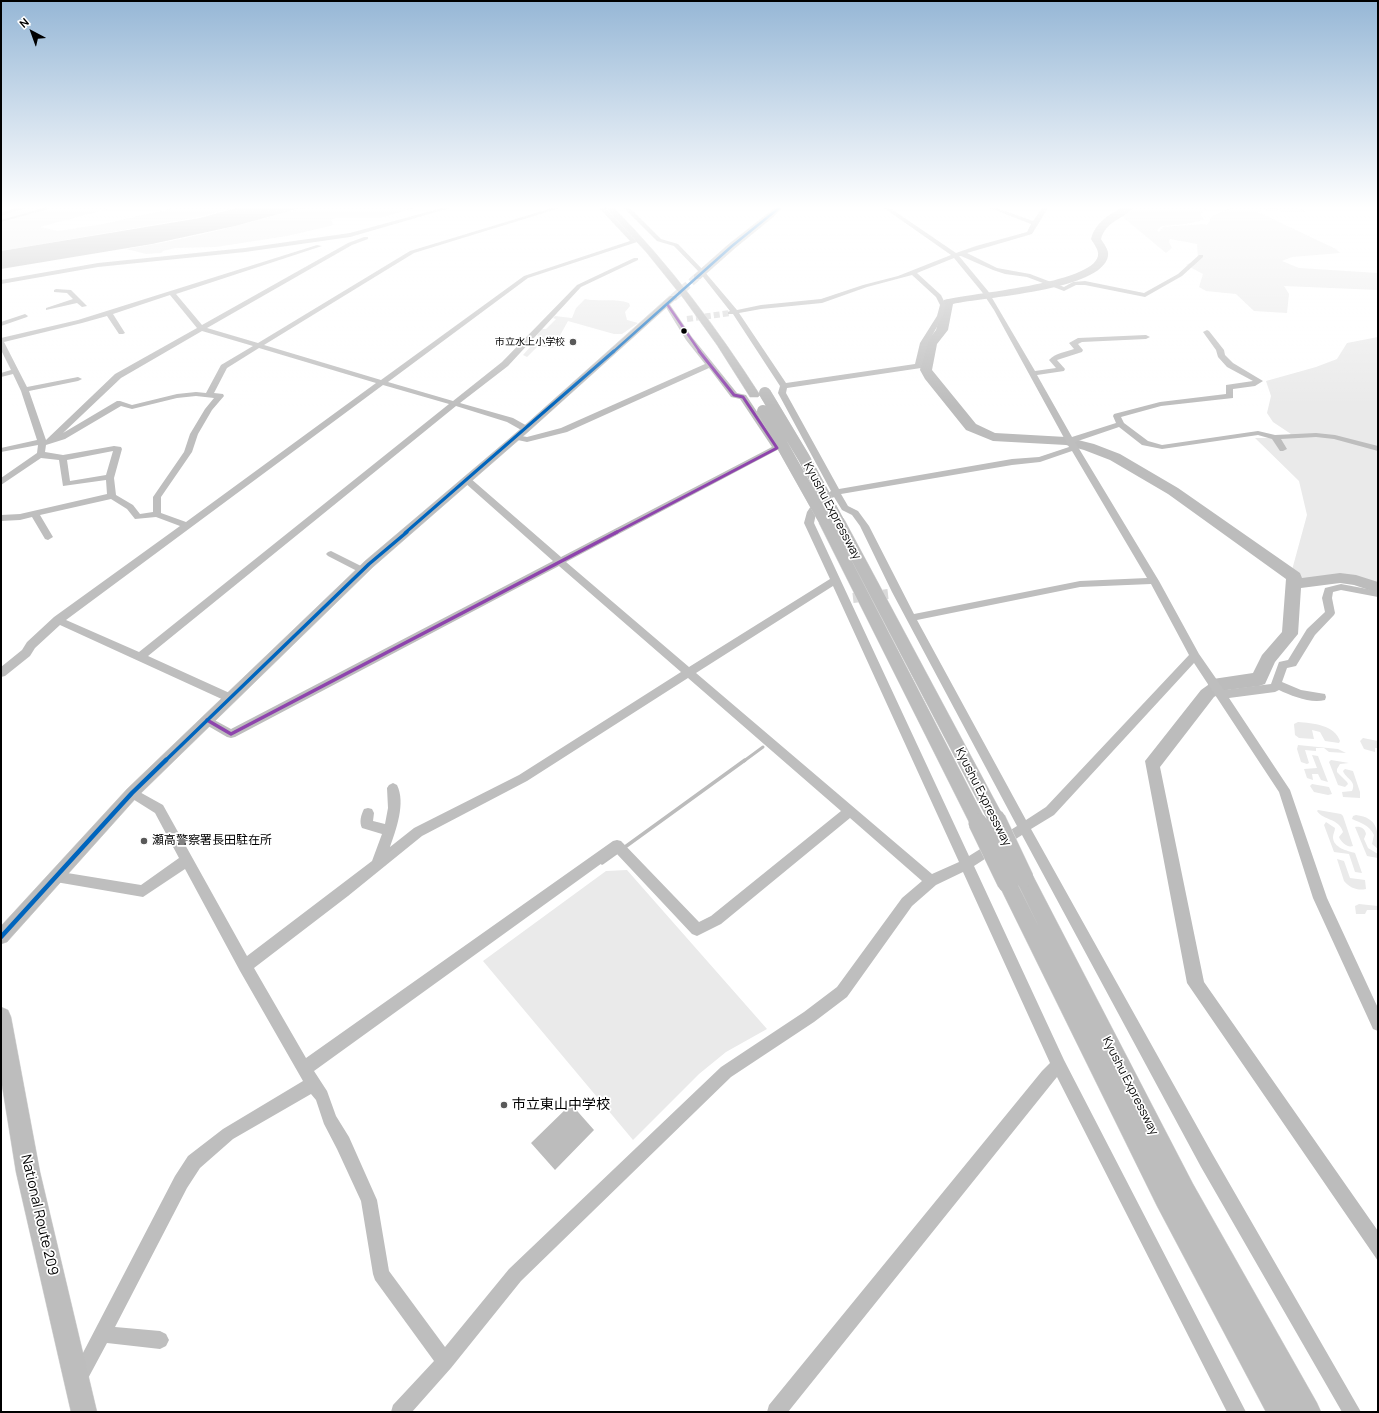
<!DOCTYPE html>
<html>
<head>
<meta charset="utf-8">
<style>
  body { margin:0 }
  #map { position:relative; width:1379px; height:1413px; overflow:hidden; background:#fff; font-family:Manrope,sans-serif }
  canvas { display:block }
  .frame { position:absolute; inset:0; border:2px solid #000; pointer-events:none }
  .north { position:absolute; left:12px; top:12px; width:40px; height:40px; -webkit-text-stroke:3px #fff; paint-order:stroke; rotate:319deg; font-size:11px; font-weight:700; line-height:16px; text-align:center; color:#000 }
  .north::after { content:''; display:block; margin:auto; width:14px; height:18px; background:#000; clip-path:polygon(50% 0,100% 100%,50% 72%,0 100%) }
</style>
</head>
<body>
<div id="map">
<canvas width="1379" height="1413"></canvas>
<div class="frame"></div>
<div class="north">N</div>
</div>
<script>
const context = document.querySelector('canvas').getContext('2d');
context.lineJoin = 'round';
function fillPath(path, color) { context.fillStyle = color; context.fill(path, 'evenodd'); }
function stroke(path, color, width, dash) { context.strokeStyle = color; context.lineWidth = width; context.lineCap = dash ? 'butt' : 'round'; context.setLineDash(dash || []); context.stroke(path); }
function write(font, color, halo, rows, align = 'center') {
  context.font = font + ' Manrope,"Noto Sans JP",sans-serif'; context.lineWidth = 3.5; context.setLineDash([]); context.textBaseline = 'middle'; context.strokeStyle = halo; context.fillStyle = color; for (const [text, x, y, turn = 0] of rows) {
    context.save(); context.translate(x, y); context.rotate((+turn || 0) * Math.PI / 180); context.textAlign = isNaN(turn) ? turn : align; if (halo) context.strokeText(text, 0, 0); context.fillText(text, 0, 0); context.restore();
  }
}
const green = new Path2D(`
  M23 208H45L1 221V215Z
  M50 208H111L40 227 58 231 103 224 174 208H235L199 217 1 251V222Z
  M303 208H414L380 218H336L331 220 334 225 287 236 216 247 175 248 163 251 161 253 146 254 126 249C186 240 244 224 303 208Z
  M1125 208H1207L1201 214 1204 220 1186 224 1162 226 1157 230 1159 232 1163 227 1203 224 1207 225 1212 216 1231 208H1300L1306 212H1281L1274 208 1258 212 1336 249 1340 253 1292 257 1282 261 1299 268 1378 273V290L1284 286 1289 294 1287 313 1254 311 1236 294 1206 291 1199 287 1203 274 1186 265 1198 259 1197 244 1170 239 1169 242 1172 248 1166 253 1119 214Z
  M585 299C600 302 615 298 629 303L630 306 625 312 627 320 638 323 622 334H614L568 321 553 348 538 346 527 357 523 355 539 337 537 335 542 329H546L556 319 553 318 555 316 572 318 576 308Z
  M1378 337V584L1366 580 1341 574 1303 579 1292 570 1307 515 1299 481 1255 438H1279L1291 434 1273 422 1267 413 1271 396 1266 381 1316 367 1337 359 1347 343Z
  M1298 722C1313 723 1335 725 1340 741L1339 743 1325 741 1320 732 1312 730 1314 739 1299 738 1295 735 1294 724Z
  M1363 738 1378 741V748H1375V752L1364 749 1360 741Z
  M1298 745 1338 749 1346 753 1329 752 1324 748H1316V751L1305 750 1309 763 1307 764 1301 762 1297 749Z
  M1312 755 1318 756 1328 782 1321 780 1318 774H1312L1313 780 1307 778 1304 769 1317 768Z
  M1331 760 1349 763 1340 764 1337 769V772L1347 782 1348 784 1345 787 1338 785 1329 762Z
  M1345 769 1353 771 1360 792V798L1343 797 1342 792 1352 791C1357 781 1346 779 1343 771Z
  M1312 784 1329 787 1332 794 1328 795 1314 792 1310 786Z
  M1318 810 1341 814 1343 816 1353 846C1347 848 1341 842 1339 837L1343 832C1339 818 1324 821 1317 811Z
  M1356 815C1378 818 1378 830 1378 849L1372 844 1374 835C1369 825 1361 823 1352 819L1353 816Z
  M1326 822 1335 828C1335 831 1333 834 1333 837 1333 848 1348 851 1355 853L1362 873 1355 872 1349 854 1334 852 1324 825Z
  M1355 827C1360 826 1365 828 1366 834L1364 839 1368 848 1378 854V858L1367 856Z
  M1337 859 1344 861 1350 878 1365 880 1366 889C1358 891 1350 888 1344 881Z
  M627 870 767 1029 726 1052 699 1074 633 1140 483 961 606 871Z
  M1359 904 1378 906V910H1367L1365 914H1356L1355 906Z`);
const water = new Path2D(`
  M236 208H301L235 226 152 244 1 269V251L200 218Z
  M1239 677 1247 687 1228 689 1214 697 1160 767 1204 982 1378 1231V1261L1187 983 1145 761 1201 690 1208 685V684L1218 679Z
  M571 1104 594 1130 555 1170 531 1143Z`);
const streamFar2 = new Path2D(`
  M1 221 48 208`);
const streamFar1 = new Path2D(`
  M744 761 763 747`);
const stream = new Path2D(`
  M625 847 745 760
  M602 863 616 853`);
const river = new Path2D(`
  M1121 208H1133C1122 220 1106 221 1101 239 1104 244 1109 250 1108 256 1102 291 982 297 953 304L948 330 937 344 932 370 976 424 995 433 1066 437 1094 444 1120 454 1178 488 1300 573 1302 578 1340 573 1356 575 1378 582V593L1354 585 1340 583 1301 588 1298 634 1275 662 1265 684 1259 686 1219 691 1213 689 1210 684 1213 679 1253 673 1262 655 1282 632 1286 579 1168 494 1110 460 1084 450 1066 445 993 441 966 430 925 379 920 370 925 344 936 330 944 300C970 293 1092 284 1098 256 1099 250 1094 244 1091 239 1095 223 1108 215 1121 208Z`);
const minorTunnelFar1 = new Path2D(`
  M687 319 730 313`);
const minorTunnel = new Path2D(`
  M853 598 888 594`);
const majorTunnel = new Path2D(`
  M673 298 697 277`);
const minor = new Path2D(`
  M17 208H25L1 216V212Z
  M442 208H450L350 237 245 252 98 267 1 284V280L98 263 245 248 350 233Z
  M552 208H560L414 253 264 345 381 380 524 276 630 241 599 208H605L637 242 528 278 388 382 453 401 502 362 577 285 634 258H638V260L581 287 508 366 460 403 513 418 529 427V431H523L507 422 456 406 148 656 234 695 235 698 234 701 230 702 226 701 60 625 35 648 30 656 5 676 1 677V667L22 650 27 642 54 617 180 526 156 517 135 519 127 509 111 499 40 515 53 537 48 540 45 539 32 517 20 520 1 521V515L20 514 107 494 106 480 63 486 59 460 41 458 1 485V478L37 453 38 445 1 452V448L37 440 21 391 13 374 1 377V373L11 370 1 350V338L78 320 317 245 322 246 176 294 202 325 348 243 364 237H368V239L352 245 207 328 258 343 410 251ZM170 295 197 328 115 374 46 440 29 391 78 381 82 379 78 377 27 387 4 342 82 323 107 316 119 334H123L125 333 113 314ZM202 331 253 346 221 365 206 393 196 392 177 394 132 405 120 401H117L63 433 121 378ZM259 348 376 383 186 522 161 513V497L192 452 198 434 212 410 224 396 223 394 214 393 227 368ZM383 385 449 404 139 652 66 620ZM196 396 214 398 205 409 190 434 184 452 153 497V512L140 514 133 505 116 495 114 478 122 449 121 447 114 446 63 455 45 452 46 445 65 439 121 406 132 409 177 398ZM113 451 106 475 70 481 67 460Z
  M624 208H630L661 239 678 244 704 271 737 310 761 305 821 299 863 285 898 276 951 255 884 208H890L956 253 976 246 1027 232 1031 224 990 208H997L1033 221 1042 208H1048L1032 234 967 253 997 268 1030 274 1064 287 1073 282 1085 281 1144 293 1178 274 1199 255H1203V257L1182 276 1145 297 1085 285H1076L1064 291 1027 277 1005 274 993 270 961 256H959L988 291 1035 371 1056 368 1049 360C1055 353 1066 352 1074 349L1069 343 1078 338 1146 335 1150 337 1146 339 1082 342 1078 344 1083 350 1082 352 1057 360 1065 369 1064 371 1037 375 1072 437 1116 423 1113 416 1114 414 1160 402 1226 394V385L1253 381 1227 367 1218 357 1216 350 1203 332 1207 330 1209 331 1224 350 1225 355 1233 363 1263 381 1255 386 1233 389V398L1161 406 1121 417 1124 423 1148 441 1162 445 1258 431 1275 435 1316 433 1335 435 1378 446V451L1334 439 1316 437 1281 439 1287 449 1283 451H1280L1272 439 1258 435 1162 449 1142 445 1119 427 1075 442 1159 581 1199 654 1224 690 1271 684 1279 662 1288 660 1307 629 1325 612 1322 598 1325 588 1341 584 1378 591V597L1341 590 1333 592 1332 598 1335 613 1334 615 1315 635 1296 666 1287 668 1282 682 1301 690 1325 694 1326 697 1325 700C1311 704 1292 696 1279 690L1275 692 1229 698 1290 790 1327 898 1378 1008V1031L1373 1029 1313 898 1279 792 1194 663 1054 815 1031 829 1213 1155 1361 1412H1342L1201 1167 1022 835 974 866 1064 1060 1246 1412H1227L1057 1077 788 1412H767L769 1405 1042 1071 1050 1063 963 872 936 885 912 906 847 997 814 1022 731 1077 521 1281 451 1368 412 1412H391L393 1405 434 1361 375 1280 373 1274 361 1201 337 1149 324 1124 316 1100 311 1094 233 1139 200 1168 187 1188 115 1327 160 1331 166 1334 169 1340 166 1346 160 1349 107 1343 85 1384 79 1387 73 1384 70 1378 73 1372 175 1176 188 1156 223 1129 303 1081 240 971 185 869 143 897 50 881 49 877 50 873 55 871 141 885 179 858 155 813 128 796 126 793 128 790 132 788 136 790 163 805 247 956 372 861 382 834 362 828C359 822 361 815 364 809L368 808 372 809 374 813 373 821 385 824 388 808 387 788 389 785 393 783 397 785C406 803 396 830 390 847L414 828 519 775 681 672 559 566 235 737 231 738 227 737 203 723 201 720 203 717 207 716 231 729 553 561 464 482 463 480 464 478H470L561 557 772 447 740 399 731 397 709 368 567 432 527 442 513 439 512 437 516 435 527 437 561 428 705 364 686 340 664 304 665 303H669L692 337 737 393 746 395 781 448 566 562 689 667 830 579 804 523 807 512 811 506 831 491 778 393 780 386 733 314H728V312L730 311 700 273 674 246 657 241ZM954 258 982 292 994 310 1069 447 1039 457 1012 459 839 489 786 393 787 388 921 368 928 343 943 316 946 305 941 295 917 273ZM912 275 936 297 940 305 937 316 920 343 915 364 786 383 739 313 761 309 822 303 867 287ZM1072 451 1147 578 1080 581 914 614 869 526 858 511 848 506 841 494 1012 465 1040 462ZM834 497 842 510 852 515 860 526 892 592 1017 826 969 856 814 523 817 509ZM1151 584 1189 655 1046 807 1026 820 917 620 1080 587ZM833 586 959 862 932 874 696 673ZM688 678 841 811 711 916 699 922 621 841 617 840 613 841 306 1058 254 968 348 896 422 836 527 781ZM850 818 922 881 902 898 837 987 804 1012 721 1067 509 1269 445 1347 389 1271 377 1200 349 1137 336 1116 327 1091 314 1071 616 853 692 934 697 936 721 924Z
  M56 289 71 290 87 306 82 307 77 303 46 310V308L73 299 67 293 54 292V290Z
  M25 314 28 316 27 317 1 326V322Z
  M331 551 365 568 367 570 362 573 359 572 328 556 326 554 328 552Z`);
const major = new Path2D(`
  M775 208H782L773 217 735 248 700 279H694V275L729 244Z
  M670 296H676L677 298 529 431 373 567 137 797 7 942 1 944V926L127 789 365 561 523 427Z`);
const highway = new Path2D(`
  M606 208H614C670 265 717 328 760 395L758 397H750L717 345 684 299 647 253Z
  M838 517 843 518 845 521 1002 814 1005 819 1002 824 996 827 990 824 842 542 987 823 984 828 978 831 972 828 819 523 821 520 826 519 832 522 833 518Z
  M1024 870 1031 872 1193 1184 1317 1403 1321 1412H1266L1157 1206 998 883 1000 877 1007 875 1014 877 1040 929 1015 878 1017 872Z
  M1 1007 8 1010 11 1017 40 1172 97 1412H71L16 1172 1 1079Z`);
const highwayBridgeFar1 = new Path2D(`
  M765 393 804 458 838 521
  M763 411 826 523`);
const highwayBridge = new Path2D(`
  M996 819 1024 878
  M978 823 1007 883`);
const bus1Far2 = new Path2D(`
  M667 304 700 352`);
const bus1Far1 = new Path2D(`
  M615 533 777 448 743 397 734 395 699 351`);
const bus1 = new Path2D(`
  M207 720 231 734 617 532`);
const bus2Far3 = new Path2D(`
  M613 352 732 246 779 208`);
const bus2Far2 = new Path2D(`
  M405 533 614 351`);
const bus2Far1 = new Path2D(`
  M165 761 369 564 407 532`);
const bus2 = new Path2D(`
  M1 937 132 793 166 760`);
const markers = [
  [684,331,3.5,"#000"],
  [573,342,4,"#595959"],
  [144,841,4,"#595959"],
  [504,1105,4,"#595959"]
];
const farPoinames = [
  ["市立水上小学校",565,342]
];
const streetNames = [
  ["Kyushu Expressway",832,511,62],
  ["Kyushu Expressway",983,797,63],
  ["Kyushu Expressway",1130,1086,63]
];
const poiNames = [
  ["瀬高警察署長田駐在所",152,841]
];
const nearPoinames = [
  ["市立東山中学校",512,1105]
];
const nearStreetnames = [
  ["National Route 209",39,1215,77]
];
fillPath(green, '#eaeaea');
fillPath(water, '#bcbcbc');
stroke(streamFar2, '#bcbcbc', 2);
stroke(streamFar1, '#bcbcbc', 3);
stroke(stream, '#bcbcbc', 3.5);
fillPath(river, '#bcbcbc');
stroke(minorTunnelFar1, '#d9d9d9', 6, [6, 3]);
stroke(minorTunnel, '#d9d9d9', 10, [10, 5]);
stroke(majorTunnel, '#d9d9d9', 8, [8, 4]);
stroke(major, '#dbdbdb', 1);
stroke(highway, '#dbdbdb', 1);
fillPath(minor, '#bebebe');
fillPath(major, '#bdbdbd');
fillPath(highway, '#bdbdbd');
stroke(highwayBridgeFar1, '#dbdbdb', 12, []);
stroke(highwayBridge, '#dbdbdb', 20, []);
stroke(highwayBridgeFar1, '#bdbdbd', 12);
stroke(highwayBridge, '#bdbdbd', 19);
stroke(bus1Far2, '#8e44ad', 2.5);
stroke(bus1Far1, '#8e44ad', 3);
stroke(bus1, '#8e44ad', 3.5);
stroke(bus2Far3, '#0065bd', 2.5);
stroke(bus2Far2, '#0065bd', 3);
stroke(bus2Far1, '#0065bd', 3.5);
stroke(bus2, '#0065bd', 4.5);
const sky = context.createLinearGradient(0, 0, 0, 406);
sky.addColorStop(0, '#96b7d6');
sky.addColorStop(0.51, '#fff');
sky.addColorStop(1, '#ffffff00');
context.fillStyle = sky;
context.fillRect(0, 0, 1379, 406);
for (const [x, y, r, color] of markers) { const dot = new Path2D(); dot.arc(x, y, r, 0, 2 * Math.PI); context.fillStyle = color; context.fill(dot); stroke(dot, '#fff', 1.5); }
write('10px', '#000', '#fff', farPoinames, 'right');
write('12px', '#000', '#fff', streetNames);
write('12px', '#000', '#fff', poiNames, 'left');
write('14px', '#000', '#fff', nearPoinames, 'left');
write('14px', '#000', '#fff', nearStreetnames);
</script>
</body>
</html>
